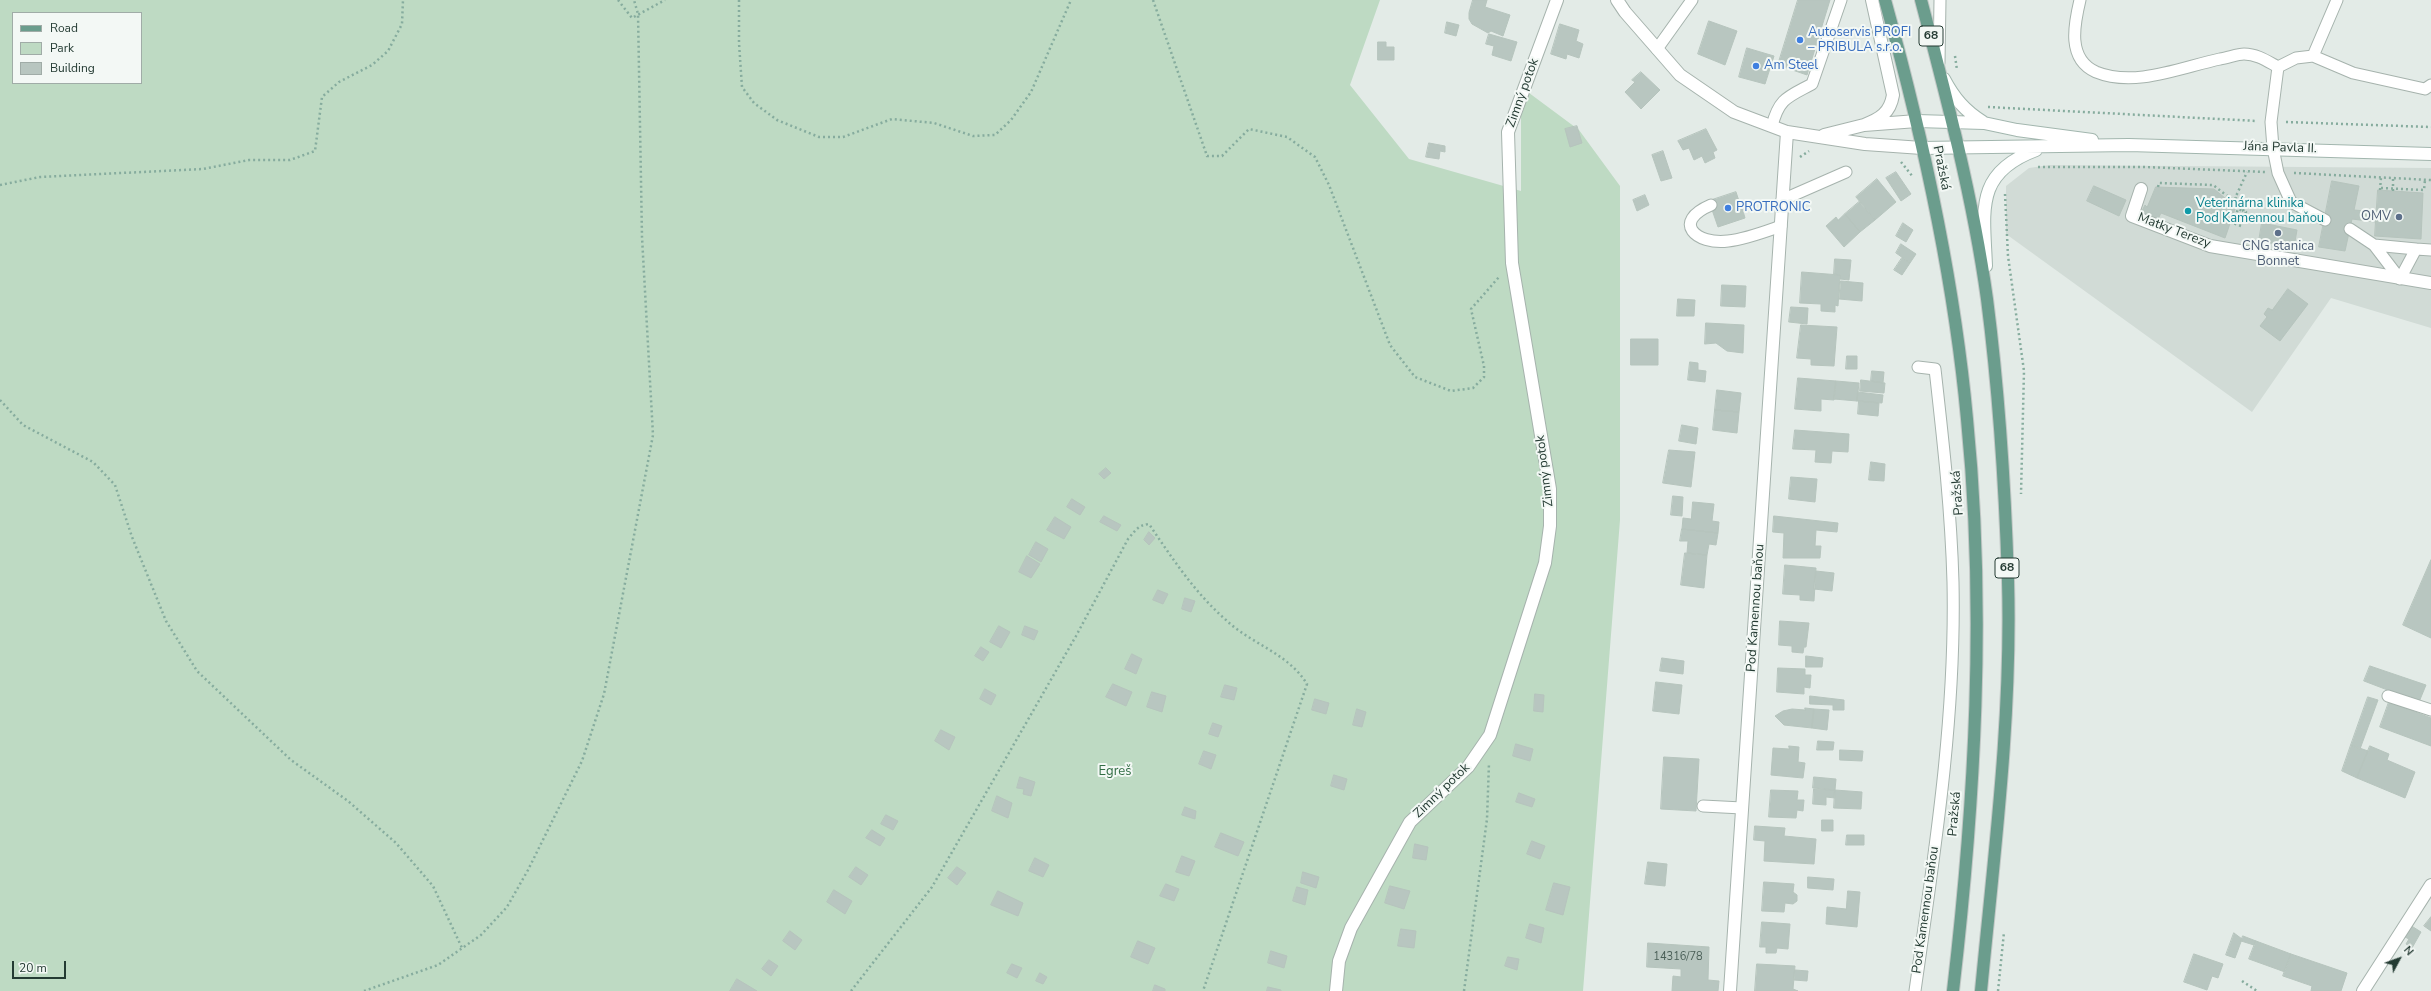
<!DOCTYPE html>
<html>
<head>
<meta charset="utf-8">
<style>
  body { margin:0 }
  #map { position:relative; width:2431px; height:991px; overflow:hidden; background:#e3ebe7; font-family:"Nunito Sans",sans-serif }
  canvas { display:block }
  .legend { position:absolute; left:12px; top:12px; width:130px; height:72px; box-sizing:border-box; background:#f3f8f5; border:1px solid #a0aca7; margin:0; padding:5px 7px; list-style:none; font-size:12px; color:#243b33 }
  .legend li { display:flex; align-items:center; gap:8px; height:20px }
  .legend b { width:20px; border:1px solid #a0aca7 }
  .north { position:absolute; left:2379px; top:939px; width:40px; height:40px; -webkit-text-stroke:3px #f3f8f5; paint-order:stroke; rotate:49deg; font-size:11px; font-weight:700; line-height:16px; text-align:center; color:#243b33 }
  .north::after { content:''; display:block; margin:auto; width:14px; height:18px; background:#243b33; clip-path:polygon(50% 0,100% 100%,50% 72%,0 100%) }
  .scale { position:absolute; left:12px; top:961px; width:54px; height:18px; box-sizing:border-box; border:2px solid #243b33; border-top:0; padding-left:5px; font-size:12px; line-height:14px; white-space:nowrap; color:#243b33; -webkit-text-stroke:3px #f3f8f5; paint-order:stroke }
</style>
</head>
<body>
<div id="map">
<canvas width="2431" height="991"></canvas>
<ul class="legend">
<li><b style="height:5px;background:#6b9d8d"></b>Road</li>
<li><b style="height:11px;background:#bedac3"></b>Park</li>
<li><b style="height:11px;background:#b8c6c0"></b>Building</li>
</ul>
<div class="north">N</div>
<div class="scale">20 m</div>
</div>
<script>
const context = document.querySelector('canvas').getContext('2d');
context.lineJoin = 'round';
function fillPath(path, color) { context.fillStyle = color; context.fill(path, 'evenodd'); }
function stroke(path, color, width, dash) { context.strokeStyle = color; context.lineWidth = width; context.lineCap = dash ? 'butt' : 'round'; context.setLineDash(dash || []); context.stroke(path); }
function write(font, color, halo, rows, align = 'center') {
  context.font = font + ' "Nunito Sans",sans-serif'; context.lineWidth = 4; context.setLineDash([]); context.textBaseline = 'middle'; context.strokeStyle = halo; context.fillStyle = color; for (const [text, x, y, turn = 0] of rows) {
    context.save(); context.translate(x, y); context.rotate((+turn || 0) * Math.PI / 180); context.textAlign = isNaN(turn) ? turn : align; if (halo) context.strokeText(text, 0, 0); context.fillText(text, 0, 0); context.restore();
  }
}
const built = new Path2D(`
  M2050 165 2431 168V328L2331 298 2252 412 2006 234V186L2029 168Z`);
const green = new Path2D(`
  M0 0H1380L1350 85 1409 159 1521 191V87L1579 130 1620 186V520L1583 991H0ZM13 13H141V83H13Z`);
const building = new Path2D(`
  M1473 0H1487L1485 7 1510 15 1503 36 1491 31 1488 33 1472 24 1469 19V13Z
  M1798 0H1830L1807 75 1778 65Z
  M1709 21 1737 31 1725 65 1698 54Z
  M1447 22 1459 25 1456 36 1445 33Z
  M1560 24 1579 30 1576 41 1583 44 1579 58 1567 54 1566 59 1551 54Z
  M1489 34 1517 42 1511 61 1492 55 1494 46 1486 44Z
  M1378 42H1386V47H1394V60H1378Z
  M1747 48 1774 56 1765 84 1739 77Z
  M1641 72 1660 90 1641 109 1625 92 1635 82 1632 80Z
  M1577 126 1582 143 1570 147 1565 129Z
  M1706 129 1717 150 1713 152 1715 158 1705 163 1702 156 1694 160 1689 148 1683 150 1678 141Z
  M1429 143 1445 146V152L1440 151 1439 159 1426 157Z
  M1663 151 1672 178 1661 181 1652 155Z
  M1896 172 1911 194 1901 201 1886 178Z
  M1877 179 1896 202 1875 220 1856 197Z
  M2332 181 2359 186 2354 210 2377 212 2376 222 2352 219 2345 251 2319 247Z
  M2094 186 2126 200 2119 216 2087 201Z
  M2156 187 2214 189 2225 198 2223 204 2235 209 2225 238 2161 213 2158 219 2141 213 2145 205 2147 207Z
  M2378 190 2423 193 2421 239 2375 236Z
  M1736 192 1740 204 1744 203 1746 210 1743 211 1745 218 1718 227 1709 201Z
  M1645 195 1649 205 1637 211 1633 200Z
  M1859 202 1875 220 1860 232 1845 214Z
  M1845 214 1860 232 1844 247 1826 226 1836 217 1838 220Z
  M1903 223 1913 230 1906 242 1896 236Z
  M2262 223 2297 230 2294 247 2259 241Z
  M1901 244 1916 254 1910 263 1896 253Z
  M1902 258 1910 263 1902 275 1894 270Z
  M1835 259 1851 260 1849 280 1840 279V275L1834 274Z
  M1802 272 1840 275 1838 306 1835 305V312L1821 311V304L1800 303Z
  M1841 281 1863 283 1862 301 1839 299Z
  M1722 285 1746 286 1745 307 1721 306Z
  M2288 289 2308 304 2280 341 2260 326 2267 317 2264 314 2268 308 2272 310Z
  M1678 299 1695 300 1694 316H1677Z
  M1791 307 1808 308 1807 324 1789 322Z
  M1706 323 1744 325 1743 353 1727 351 1716 343 1705 344Z
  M1801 325 1837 327 1834 366 1811 365V359L1797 358Z
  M1631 339H1658V365H1631Z
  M1847 356H1857V369H1846Z
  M1690 362 1698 363V370L1706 371 1705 382 1688 380Z
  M1872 371 1884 372 1883 383 1871 381Z
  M1798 378 1836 381 1834 400 1821 399V411L1795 409Z
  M1861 380 1885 383 1884 393 1860 391Z
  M1836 381 1859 383 1857 401 1834 399Z
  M1717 390 1741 393 1739 412 1715 410Z
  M1858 392 1883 395 1882 403 1857 401Z
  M1859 401 1879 403 1878 416 1858 414Z
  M1715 410 1739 412 1737 433 1713 430Z
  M1682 425 1698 428 1696 444 1679 441Z
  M1795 430 1849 434 1848 452 1832 451 1831 463 1815 462 1816 450 1793 449Z
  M1669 450 1695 452 1691 487 1663 483Z
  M1871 462 1885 464 1884 481 1869 480Z
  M1106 468 1111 473 1104 479 1099 474Z
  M1791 477 1817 479 1815 502 1789 499Z
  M1673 496 1683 497 1682 516 1671 515Z
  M1072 499 1085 507 1080 515 1067 507Z
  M1693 502 1714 504 1712 521 1719 522 1718 533 1682 529 1683 518 1691 519Z
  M1104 516 1121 525 1117 531 1100 522Z
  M1774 516 1838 523 1837 532 1816 530 1815 546H1821L1820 558H1783L1784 533 1773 532Z
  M1055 517 1071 527 1064 539 1047 530Z
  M1682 529 1718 533 1716 545 1709 544 1707 555 1687 553 1688 541H1680Z
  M1149 532 1155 538 1149 545 1144 540Z
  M1036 542 1048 549 1041 562 1029 555Z
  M1685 553 1707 555 1704 588 1681 585Z
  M1027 556 1040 564 1031 578 1019 572Z
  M2431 560V638L2403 625Z
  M1785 565 1816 568 1814 601 1800 600V595L1783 594Z
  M1816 571 1834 573 1832 591 1814 589Z
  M1158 590 1168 594 1163 604 1153 600Z
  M1185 598 1195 601 1191 612 1182 609Z
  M1780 621 1809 623 1806 647H1804L1803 653 1792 652V646L1779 645Z
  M999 626 1010 632 1001 648 990 642Z
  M1025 626 1038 631 1034 640 1022 635Z
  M981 647 989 652 983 661 975 656Z
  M1132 654 1142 659 1136 674 1125 669Z
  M1806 656 1823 658 1822 667H1806Z
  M1662 658 1684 661 1683 674 1660 671Z
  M2370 666 2426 685 2419 702 2364 681Z
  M1778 668 1805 669V675H1811L1810 688 1804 687V694L1777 692Z
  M1656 682 1682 685 1679 714 1653 711Z
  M1113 684 1132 692 1126 706 1106 697Z
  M1225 685 1237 688 1234 700 1221 697Z
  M985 689 996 695 991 705 980 699Z
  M1152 692 1166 696 1162 712 1147 707Z
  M1535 694 1544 695 1543 712 1534 711Z
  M1810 696 1844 700V710H1833V705L1810 704Z
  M2368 697 2378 700 2360 749 2351 745Z
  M1315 699 1329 703 1326 714 1312 710Z
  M2389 702 2431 718V746L2380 727Z
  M1805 708 1814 709 1812 728 1784 725 1775 716 1783 711 1792 709 1805 710Z
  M1357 709 1366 712 1362 727 1353 725Z
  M1814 709 1829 710 1827 730 1812 728Z
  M1213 723 1222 726 1218 737 1209 734Z
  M941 730 955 737 949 750 935 741Z
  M1818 741 1834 742 1833 750H1817Z
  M1516 744 1533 749 1530 761 1513 756Z
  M2351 745 2368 751 2357 778 2342 771Z
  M1789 746 1799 747 1798 762 1805 763 1803 778 1771 775 1773 748 1789 749Z
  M2370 746 2389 754 2387 760 2415 772 2405 798 2357 778Z
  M1840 750 1863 751 1862 761 1840 760Z
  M1204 751 1216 755 1211 769 1199 764Z
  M1664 757 1699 759 1696 811 1661 809Z
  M1334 775 1347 779 1344 790 1331 786Z
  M1020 777 1035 782 1031 796 1023 794 1024 789 1017 788Z
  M1814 777 1836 779 1835 790 1813 788Z
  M1814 789 1835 790V798L1826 797V805L1813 804Z
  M1771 790 1798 791 1797 800H1804L1803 811 1797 810 1796 818 1769 817Z
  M1835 790 1862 792 1861 809 1834 808Z
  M1519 793 1535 799 1532 807 1516 802Z
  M997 796 1012 803 1008 818 992 811Z
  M1185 807 1196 811 1195 819 1182 815Z
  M886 815 898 821 893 830 881 824Z
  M1822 820H1833V831H1822Z
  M1755 826 1785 828 1784 836 1816 839 1814 864 1764 861 1765 841 1754 840Z
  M872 830 885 838 880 846 866 838Z
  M1221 833 1244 842 1238 856 1215 847Z
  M1847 835H1864V845H1846Z
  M1532 841 1545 846 1540 859 1527 854Z
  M1415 844 1428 847 1426 860 1413 858Z
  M1182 856 1195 861 1189 876 1176 872Z
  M1035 858 1049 865 1043 877 1029 871Z
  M1648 862 1667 864 1665 886 1645 884Z
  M856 867 868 875 861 885 849 877Z
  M957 867 966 873 957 885 948 878Z
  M1303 872 1319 877 1316 888 1301 883Z
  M1808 877 1834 879 1833 890 1808 888Z
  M1764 882 1794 884 1793 892 1797 895V901L1793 904 1785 903 1784 912 1762 911Z
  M1554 883 1570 887 1563 915 1546 910Z
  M1166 884 1179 889 1174 901 1160 896Z
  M1390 886 1410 891 1404 909 1385 903Z
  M1297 887 1308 890 1305 905 1293 901Z
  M834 890 852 901 845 914 827 902Z
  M998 891 1023 903 1018 916 991 905Z
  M1848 891 1860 892 1857 927 1826 924 1827 907 1846 909Z
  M2431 917V931L2424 926Z
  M1762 922 1790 924 1788 949 1777 948 1776 953H1766V947H1760Z
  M1530 924 1544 928 1541 943 1526 938Z
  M2410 925 2421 932 2412 948 2406 944 2409 939 2403 936Z
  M1401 929 1416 931 1414 948 1398 946Z
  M790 931 802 940 795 950 783 941Z
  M2234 933 2242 939 2235 958 2226 955Z
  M2243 936 2256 941 2254 945 2241 941Z
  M1138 941 1155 948 1148 964 1131 957Z
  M2256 941 2291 954 2285 972 2249 959Z
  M1648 943 1709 947 1708 980 1719 981 1718 991H1672L1673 976 1681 977V969L1647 967Z
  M1271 951 1287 956 1284 968 1268 963Z
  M2194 954 2223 964 2218 978 2212 976 2207 990 2184 982Z
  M2291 954 2347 973 2341 991H2311L2312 986 2283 976Z
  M1508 957 1519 959 1517 970 1505 966Z
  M769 960 778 966 771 976 762 969Z
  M1012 964 1022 968 1017 978 1007 973Z
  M1757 964 1795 966 1793 989 1798 991H1755Z
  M1795 970 1808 971 1807 981 1794 980Z
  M1040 973 1047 977 1043 984 1036 981Z
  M737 979 757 991H730Z
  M1155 985 1165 989V991H1153Z
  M1268 987 1281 990V991H1267Z`);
const path = new Path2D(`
  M618 0 632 18 665 0
  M739 0V43L742 87 754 103 777 120 819 137H843L892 119 934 123 973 136 995 135 1011 120 1031 92 1071 0
  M1153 0 1207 156H1222L1249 129 1287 137 1315 157 1329 185 1390 345 1415 377 1451 391 1473 388 1484 377V366L1471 309 1499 277
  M1955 56 1957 70
  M1988 107 2257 121
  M2286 122 2431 127
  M1800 157 1809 151
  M1901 162 1913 177
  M2038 167H2145L2265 172
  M2294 173 2431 180
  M0 185 40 177 203 169 249 160H290L315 151 322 97 339 82 372 65 388 51 402 24 403 0
  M2158 187 2159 183 2213 185 2234 201
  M2381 188 2424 190 2425 180
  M2380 190 2381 177
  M2393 191V178
  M2005 194 2008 256 2024 371 2021 494
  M2235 198 2247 203 2243 211 2246 212 2241 226 2233 223 2238 209 2243 211
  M2224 201 2232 205 2247 172
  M0 400 23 425 93 462 115 485 132 537 166 621 197 671 291 760 348 801 396 843 433 886 462 948
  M2242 981 2257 991
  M364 991 438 965 481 935 507 907 528 870 582 761 604 694 653 435 642 237 638 14 634 0
  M851 991 932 887 1076 636 1128 539C1135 531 1138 525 1149 524 1172 558 1195 593 1226 620 1251 644 1288 653 1307 684L1203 991
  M1464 991 1487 819 1489 763
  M1998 991 2004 932`);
const lane = new Path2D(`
  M2080 0C2074 25 2067 59 2096 72 2135 88 2182 67 2220 59 2228 58 2237 54 2244 54 2257 54 2267 61 2278 67
  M1657 49 1692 0
  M2313 56 2337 0
  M1939 63 1940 0
  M1772 126C1779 98 1788 97 1812 84L1841 0
  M1782 200 1846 172
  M1711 205C1671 222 1696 245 1728 241 1746 239 1764 232 1781 226
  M2325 220 2291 202 2278 173 2273 148 2271 122 2278 67 2296 58 2313 56 2353 73 2425 89 2431 85
  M2350 229 2374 245 2400 279 2416 249 2374 245
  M2416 249 2431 250
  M2388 696 2431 710
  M1703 806 1742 808
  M1915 991C1934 856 1956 719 1953 582 1951 510 1943 440 1935 369L1918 367`);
const street = new Path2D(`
  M1617 0 1625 12 1680 75 1734 112 1787 132 1865 144 1922 148
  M1864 125C1880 119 1890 113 1893 95L1872 0
  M1824 135 1864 125 1917 121
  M2141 189 2132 216 2210 246 2431 283
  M1336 991 1339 961 1351 928 1410 822 1468 767 1490 735 1545 563 1550 526V489L1512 263 1508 132 1557 0
  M1730 991 1787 132
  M2363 991 2431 885`);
const secondary = new Path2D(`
  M1944 79C1954 98 1965 111 1983 122
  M1917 121 1984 123 2017 130 2092 140
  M1922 148 2129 145 2431 154
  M1986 266C1984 211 1974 173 2036 150`);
const primary = new Path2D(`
  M1885 0C1923 137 1954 278 1967 419 1986 609 1975 802 1953 991
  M1921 0C1947 99 1973 198 1987 299 1999 392 2005 487 2008 580 2012 717 1994 855 1981 991`);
const markers = [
  [1800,40,4,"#3f7fe0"],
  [1756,66,4,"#3f7fe0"],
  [1728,208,4,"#3f7fe0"],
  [2188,211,4,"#0f9aa8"],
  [2399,217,4,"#5c6f8a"],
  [2278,233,4,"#5c6f8a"]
];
const numberNames = [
  ["14316/78",1678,957]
];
const shields = [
  [1931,36,24],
  [2007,568,24]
];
const shieldNames = [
  ["68",1931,36],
  ["68",2007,568]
];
const shopNames = [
  ["Autoservis PROFI",1808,33],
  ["– PRIBULA s.r.o.",1808,48],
  ["Am Steel",1764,66],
  ["PROTRONIC",1736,208]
];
const streetNames = [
  ["Zimný potok",1523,93,-70],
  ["Jána Pavla II.",2280,148,2],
  ["Pražská",1941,168,79],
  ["Matky Terezy",2174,231,21],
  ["Zimný potok",1545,471,-97],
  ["Pražská",1958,493,-94],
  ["Pod Kamennou baňou",1756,608,-86],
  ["Zimný potok",1442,791,-44],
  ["Pražská",1955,814,-85],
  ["Pod Kamennou baňou",1926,910,-82]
];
const cultureNames = [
  ["Veterinárna klinika",2196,204],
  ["Pod Kamennou baňou",2196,219]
];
const serviceNames = [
  ["OMV",2391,217],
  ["CNG stanica",2278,247,"center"],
  ["Bonnet",2278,262,"center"]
];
const parkNames = [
  ["Egreš",1115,772]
];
fillPath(built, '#d1dbd6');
fillPath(green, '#bedac3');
fillPath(building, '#b8c6c0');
stroke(building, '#b6c4bd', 1);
stroke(lane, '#a6b3ad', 13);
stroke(street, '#a6b3ad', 14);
stroke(secondary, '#a2b6ae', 14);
stroke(primary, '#c2c8c6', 14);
stroke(path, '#86ac9e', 2.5, [2, 3]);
stroke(lane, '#fff', 11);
stroke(street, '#fff', 12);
stroke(secondary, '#fff', 12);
stroke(primary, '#6b9d8d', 12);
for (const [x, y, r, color] of markers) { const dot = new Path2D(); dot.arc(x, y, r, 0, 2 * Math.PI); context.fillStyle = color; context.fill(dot); stroke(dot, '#f3f8f5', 1.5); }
write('11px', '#495e56', null, numberNames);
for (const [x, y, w] of shields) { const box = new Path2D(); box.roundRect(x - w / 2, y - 10, w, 20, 3); context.fillStyle = '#f3f8f5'; context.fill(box); stroke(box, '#243b33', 1); }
write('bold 12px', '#243b33', null, shieldNames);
write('13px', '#366cbe', '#f3f8f5', shopNames, 'left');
write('13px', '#243b33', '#f3f8f5', streetNames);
write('13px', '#0d838f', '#f3f8f5', cultureNames, 'left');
write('13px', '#4e5e75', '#f3f8f5', serviceNames, 'right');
write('13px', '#326e45', '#f3f8f5', parkNames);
</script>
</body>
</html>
